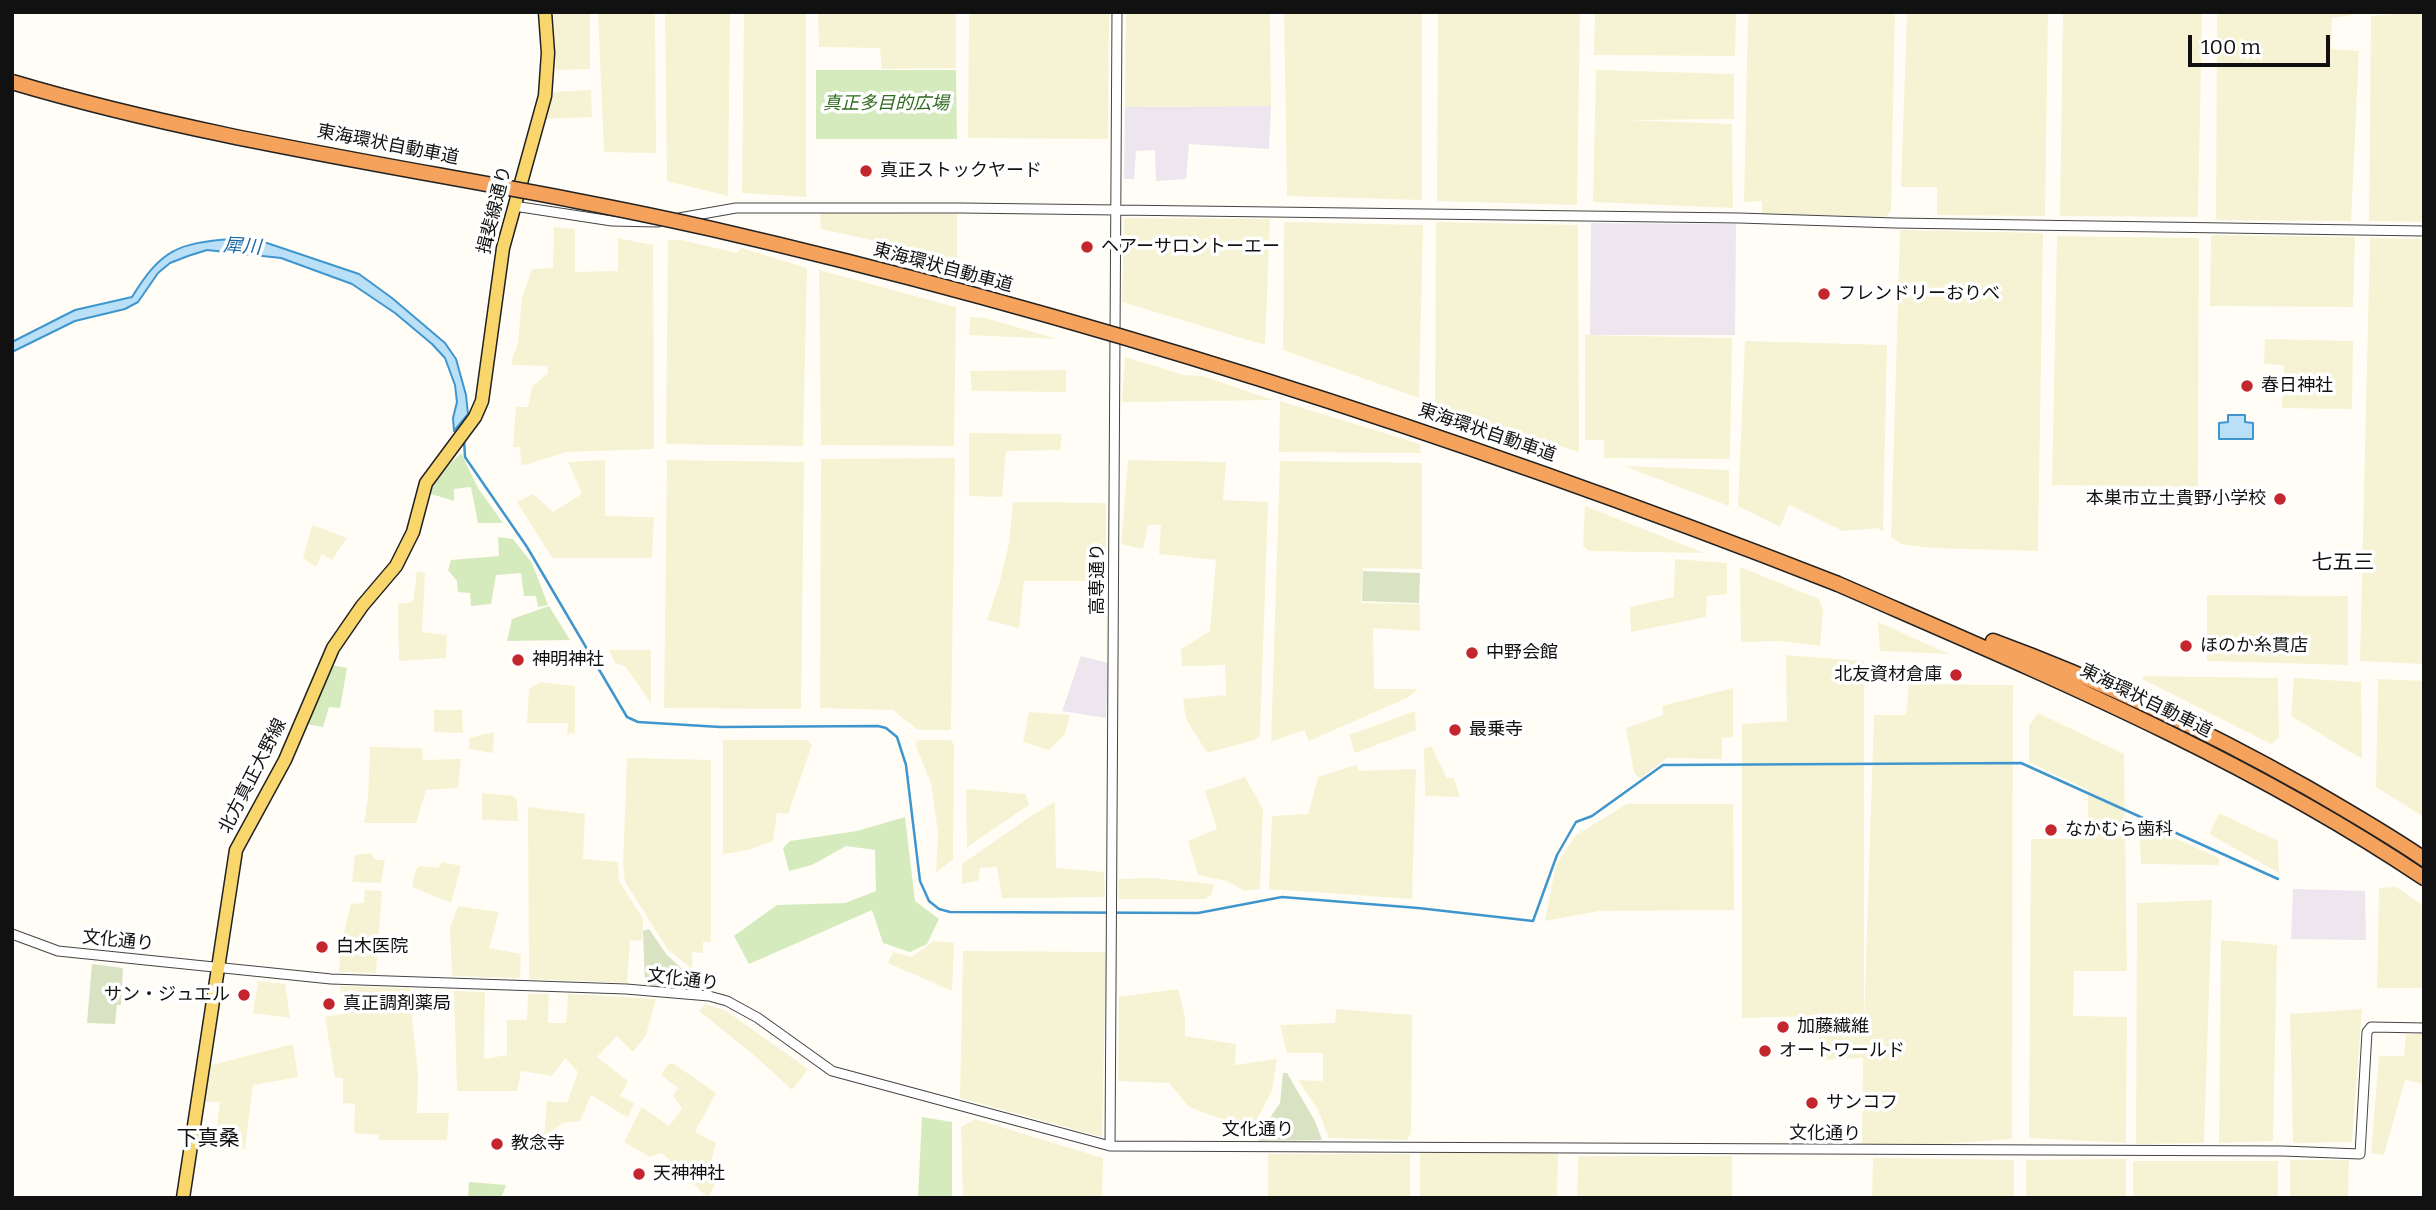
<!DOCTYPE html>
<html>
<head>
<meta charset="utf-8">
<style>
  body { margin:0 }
  #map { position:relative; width:2436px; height:1210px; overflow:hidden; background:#fffdf5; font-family:Bitter,serif }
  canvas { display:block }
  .frame { position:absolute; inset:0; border:14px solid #111; pointer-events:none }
  .scale { position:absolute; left:2188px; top:35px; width:142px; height:32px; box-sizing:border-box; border:4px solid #111; border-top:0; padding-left:9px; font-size:21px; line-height:24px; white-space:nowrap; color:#111; -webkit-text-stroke:5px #fff; paint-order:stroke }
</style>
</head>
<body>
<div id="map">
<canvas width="2436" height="1210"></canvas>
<div class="frame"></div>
<div class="scale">100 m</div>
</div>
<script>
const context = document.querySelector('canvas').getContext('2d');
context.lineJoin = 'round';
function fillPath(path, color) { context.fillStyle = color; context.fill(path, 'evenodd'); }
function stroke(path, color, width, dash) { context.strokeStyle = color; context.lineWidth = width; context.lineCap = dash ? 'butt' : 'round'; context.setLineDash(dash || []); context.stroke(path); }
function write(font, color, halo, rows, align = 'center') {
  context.font = font + ' Bitter,"Noto Sans JP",serif'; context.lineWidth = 7; context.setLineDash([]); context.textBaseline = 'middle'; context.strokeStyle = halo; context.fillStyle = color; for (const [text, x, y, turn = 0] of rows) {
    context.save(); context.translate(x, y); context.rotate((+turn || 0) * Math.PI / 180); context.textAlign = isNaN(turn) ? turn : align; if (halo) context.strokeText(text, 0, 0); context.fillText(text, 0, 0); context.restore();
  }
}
const industrial = new Path2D(`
  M1271 106 1269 149 1189 144 1186 179 1156 181 1155 150 1136 151 1134 179H1124L1125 107Z
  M1591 223 1736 224 1735 335H1590Z
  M1081 656 1108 663 1106 718 1062 711Z
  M2293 889 2365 891 2366 940 2291 939Z`);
const farmland = new Path2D(`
  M553 12H590V69L556 70Z
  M598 12H655L656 153 604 152Z
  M665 12H730L728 196 667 181Z
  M744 12H806V197L742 193Z
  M818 12H956V68L882 69 880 48 819 47Z
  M969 12H1109L1108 139 968 138Z
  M1126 12H1270L1271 106 1125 107Z
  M1284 12H1422V200L1287 196Z
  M1438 12H1580L1577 205 1437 201Z
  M1595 12H1736L1735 56 1594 55Z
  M1748 12H1895L1891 210 1886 217 1762 214V201L1744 202Z
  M1907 12H2048L2045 216 1937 215V187H1901Z
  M2063 12H2202L2198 217 2060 216Z
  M2217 12H2352V15L2332 18 2331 49 2359 51 2351 221 2216 220Z
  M2398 12H2424V222L2369 221 2371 16 2398 14Z
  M1596 70 1734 74V119L1627 120 1732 124 1733 208 1593 202Z
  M591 90 592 117 545 119 553 92Z
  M820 212 957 214V259L821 229Z
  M1124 218 1270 219 1265 345 1122 302Z
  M1284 222 1423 225 1419 398 1283 350Z
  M1436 222 1578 225 1579 452 1435 406Z
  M554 227 575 229V272L618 271V238L653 245 654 449 566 452 525 465 521 464 520 447H513L516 407H528L532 387 548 373 547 366 513 365 511 361 518 344 522 297 532 269 553 268Z
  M1900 230 2043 233 2038 551 1929 548 1901 544 1891 537Z
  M2211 235 2355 237 2353 307 2210 306Z
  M2057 236 2199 238 2198 487 2052 485Z
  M2370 238 2424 239V664L2360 661Z
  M668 240H681L737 253 741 248 807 268 803 446 666 444Z
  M819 270 956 307 954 446 821 445Z
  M970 317 986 318 1057 339 969 335Z
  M1585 335 1732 338 1730 459 1604 458V440H1585Z
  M2265 339 2353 341 2352 409 2282 408 2284 365 2264 364Z
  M1745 341 1887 345 1883 532 1878 528 1843 531 1789 505 1780 527 1738 506Z
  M1125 357 1184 375 1203 376 1273 400 1122 402Z
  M1066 370V392L972 391 970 371Z
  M1280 401 1420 444 1421 453 1279 452Z
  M969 433 1062 434 1060 450 1006 451 1002 497 969 496Z
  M955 458 951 730H918L893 710 820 708 821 459Z
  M605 460V516L654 517 652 558H552L517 502 533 494 553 512 582 494 568 462Z
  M667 460 804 462 801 709 664 708Z
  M1128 460 1226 462 1223 500 1268 502 1260 736 1254 740 1207 753 1186 719 1183 699 1226 695 1225 665 1182 666 1181 649 1210 631 1216 560 1159 554 1161 525H1148L1143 549 1121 544Z
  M1280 461 1422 463V569L1363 568 1361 603 1420 604V631L1373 628 1374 689H1418L1407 698 1309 741 1304 730 1271 742Z
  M1624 466 1729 470V506Z
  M1013 502 1106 503V581H1024L1019 628 987 620 1000 581 1009 543Z
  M1585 506 1704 553 1589 551 1583 546Z
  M312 525 347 538 332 560 322 554 316 567 303 558Z
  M1675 559 1727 563V594L1707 596 1706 617 1631 632 1630 607 1674 597Z
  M1740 567 1819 599 1823 610 1820 646 1782 641 1741 642Z
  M417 571 425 573 422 632 447 635 446 658 399 661 398 604 413 602Z
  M2207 595 2348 596V665L2207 661Z
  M1878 622 1949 654 1880 651Z
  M609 650H651V703L625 666 615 663Z
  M1786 655 1864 661V1022L1874 715H1906L1909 684 2013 685 2012 1139 1862 1150 1863 1058 1818 1060 1819 1016 1742 1018V724L1787 721Z
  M2145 676 2278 678 2279 738 2271 744 2142 679Z
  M2294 678 2361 682 2362 759 2291 716Z
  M2378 679 2424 681V817L2376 787Z
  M540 682 575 686V733L567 734 568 723H527L529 689Z
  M1733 688V737L1722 738V759L1667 758 1640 779 1634 773 1626 728 1663 715 1662 706Z
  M434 710H462L463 733 434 732Z
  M1415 711 1416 730 1355 753 1349 735Z
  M1029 712 1070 715 1065 734 1049 750 1023 742Z
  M2038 713 2124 754 2127 971H2074L2073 1016 2127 1017 2126 1143 2029 1138 2031 839H2088V790L2029 762V726Z
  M494 732 493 753 469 749V738Z
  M723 740H808L812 745 788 814 777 813 773 841 749 850 723 854Z
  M918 740H950L954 744 953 859 936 873 938 832 931 783 915 744Z
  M1431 746 1447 778H1454L1460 797 1425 796 1424 749Z
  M370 747 422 748 423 760 461 759 458 788 426 790 416 823H364L368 799Z
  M627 758 711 760V942H703V953L692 952V969L668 950 625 882 623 866Z
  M1356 765 1359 771 1416 769 1412 899 1269 889 1272 816 1308 814 1318 777Z
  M1245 777 1263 809 1260 889 1244 891 1227 881 1198 875 1188 841 1217 829 1205 791Z
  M966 789 1026 794 1029 805 967 847Z
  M482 793 513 796 517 800 518 821 482 820Z
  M1055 802 1056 868 1104 872 1105 897 1002 898 997 867 980 868 978 881 962 884V864L1034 814Z
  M1627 804H1733L1734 910 1599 911 1545 921 1556 865 1576 835Z
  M528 807 585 814 583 859 618 862 619 881 643 919 642 941 630 940 627 983 529 979Z
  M2219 813 2278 841 2279 873 2209 834Z
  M2139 822 2219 858V865L2141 864Z
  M370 853 376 860H385L381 883 352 882 355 855Z
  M442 862 461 866 451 903 412 887 416 869 420 866 438 868Z
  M1151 878 1214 884 1212 894 1205 899H1119L1118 879Z
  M2396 887 2424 906V1017H2422V988H2377L2379 888Z
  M365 890 382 891 376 973 339 972 341 944 351 904 364 903Z
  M2212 900 2204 1143 2136 1144 2137 903Z
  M458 906 499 912 489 948 521 954 520 978 452 976 450 927Z
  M2221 940 2277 945 2273 1141 2219 1143Z
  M934 941 954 943 952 991 888 963 893 952 911 957Z
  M963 951 1106 952 1102 1137 960 1098Z
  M258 981 285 984 290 1018 253 1013Z
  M340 986 409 988 418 1074 417 1113H449L447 1140H379V1135L354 1133 355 1104 343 1103V1078H335L325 1017 343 1014Z
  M1178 989 1185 1016V1036L1236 1044 1235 1065 1277 1059 1272 1091 1251 1130 1189 1107 1169 1083 1118 1081 1119 997Z
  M454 991 485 992 484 1059 507 1055V1020H527L528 994H549L548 1023H566L568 994 656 999 646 1035 633 1052 617 1036 597 1057 628 1081 620 1096 634 1103 628 1118 591 1095 580 1121 563 1123 544 1136 547 1101 567 1103 578 1072 565 1058 552 1076 521 1071 517 1091H457Z
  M705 1004 725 1010 808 1069 792 1090 755 1056 699 1011Z
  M1336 1009 1412 1015 1411 1133 1407 1140 1329 1138 1318 1110 1298 1080 1323 1081V1053H1287L1280 1025 1335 1023Z
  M2362 1009 2352 1142 2293 1143 2290 1014Z
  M2406 1034H2424V1084L2405 1080 2384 1155 2371 1153 2379 1056H2404Z
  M293 1044 298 1077 253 1085 245 1149 214 1146 220 1102H203L208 1066Z
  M668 1064H674L716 1093 695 1132 716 1143 710 1165 721 1173 708 1198 662 1153 650 1157 624 1142 642 1107 669 1126 682 1109 673 1096 678 1088 661 1075Z
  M975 1119 1103 1158 1102 1198H963L961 1127Z
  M1420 1153H1558L1557 1198H1420Z
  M1268 1154H1410V1198H1268Z
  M1578 1156H1732V1198H1577Z
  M1873 1158 2014 1160V1198H1872Z
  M2126 1159V1198H2026V1160Z
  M2290 1160H2349L2348 1198H2290Z
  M2133 1161H2278V1198H2133Z`);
const green = new Path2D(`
  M816 70H956L957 139H816Z
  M461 453 478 488 503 523H478L471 487 454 489V501L428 493 438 476Z
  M498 537 513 539 532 563 548 605 538 607 536 596H524L521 573 496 575 491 604 471 606 470 593 458 592 457 581 448 570 451 560 499 556Z
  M549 606 570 640 507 641 512 619Z
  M331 665 347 668 340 708 329 707 323 727 306 724Z
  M905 817 915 901 939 919 927 944 910 952 883 943 872 910 749 964 734 936 777 905 845 903 876 891 875 850 846 846 812 865 789 871 783 848 790 841 857 831Z
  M922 1117 952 1122V1198H918Z
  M469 1182 506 1185 501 1198H468Z`);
const cemetery = new Path2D(`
  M1363 571 1420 573 1419 603 1362 601Z
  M649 929 667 955 691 977 696 987 645 985 643 931Z
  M92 964 123 968 121 1005H117L115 1024 87 1023Z
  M1283 1073H1287L1315 1121 1322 1140 1258 1141 1259 1134 1280 1103Z`);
const water = new Path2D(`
  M232 239 267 243 359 274 392 298 445 343 456 359 466 395 468 414 454 431 453 418 457 402 455 385 445 358 432 344 395 313 352 284 281 258 207 250 188 256 170 263 158 273 138 302 125 309 75 321 12 352V342L75 310 132 297C161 250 177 243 232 239Z
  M2228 415H2245V422L2253 423V439H2219V423L2228 422Z`);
const stream = new Path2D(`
  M464 439 465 457 527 547 627 717 638 722 720 727 878 726 886 728 897 737 906 765 920 881 929 901 939 909 950 912 1198 913 1282 897 1418 908 1533 921 1557 855 1576 822 1592 816 1663 765 2021 763 2278 879`);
const minor = new Path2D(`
  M514 206 612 221 658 222
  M679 218 736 208H961L1739 218 1895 223 2424 231
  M12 934 58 951 331 979 626 989 709 996 727 1001 758 1018 832 1071 1110 1146 2283 1151 2360 1154 2367 1032 2371 1027 2424 1028
  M1110 1146 1117 12`);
const major = new Path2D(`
  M183 1198 236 850 285 760 333 648 362 606 396 566 413 532 426 483 475 417 482 401 503 248 545 96 548 53 545 12`);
const highway = new Path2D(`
  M1838 584C2039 672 2241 755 2424 878
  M1993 641C2102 681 2205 730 2306 787 2346 810 2386 833 2424 859`);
const highwayBridge = new Path2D(`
  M12 82C241 150 479 176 712 229 1096 317 1471 440 1838 584`);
const markers = [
  [866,171,7,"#c4262e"],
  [1087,247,7,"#c4262e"],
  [1824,294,7,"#c4262e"],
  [2247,386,7,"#c4262e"],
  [2280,499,7,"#c4262e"],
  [2186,646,7,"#c4262e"],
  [1472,653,7,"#c4262e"],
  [518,660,7,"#c4262e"],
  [1956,675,7,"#c4262e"],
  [1455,730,7,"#c4262e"],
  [2051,830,7,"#c4262e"],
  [322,947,7,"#c4262e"],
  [244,995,7,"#c4262e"],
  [329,1004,7,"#c4262e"],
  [1783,1027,7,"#c4262e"],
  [1765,1051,7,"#c4262e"],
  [1812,1103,7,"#c4262e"],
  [497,1144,7,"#c4262e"],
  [639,1174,7,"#c4262e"]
];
const parkNames = [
  ["真正多目的広場",886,104]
];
const streetNames = [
  ["東海環状自動車道",388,145,11],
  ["揖斐線通り",495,210,-76],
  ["東海環状自動車道",943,268,15],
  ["東海環状自動車道",1487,433,19],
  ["高専通り",1098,579,-90],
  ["東海環状自動車道",2146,701,26],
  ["北方真正大野線",253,776,-63],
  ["文化通り",118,941,6],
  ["文化通り",683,980,7],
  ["文化通り",1258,1130],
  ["文化通り",1825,1134,1]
];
const poiNames = [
  ["真正ストックヤード",880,171],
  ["ヘアーサロントーエー",1101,247],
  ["フレンドリーおりべ",1838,294],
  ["春日神社",2261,386],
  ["本巣市立土貴野小学校",2266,499,"right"],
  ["ほのか糸貫店",2200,646],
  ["中野会館",1486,653],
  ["神明神社",532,660],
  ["北友資材倉庫",1942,675,"right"],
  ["最乗寺",1469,730],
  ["なかむら歯科",2065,830],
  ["白木医院",336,947],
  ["サン・ジュエル",230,995,"right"],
  ["真正調剤薬局",343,1004],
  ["加藤繊維",1797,1027],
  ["オートワールド",1779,1051],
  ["サンコフ",1826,1103],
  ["教念寺",511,1144],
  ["天神神社",653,1174]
];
const waterNames = [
  ["犀川",242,247,4]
];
const quarterNames = [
  ["七五三",2343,563],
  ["下真桑",208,1139]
];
fillPath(industrial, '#eee6ef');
fillPath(farmland, '#f6f3d4');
fillPath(green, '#d5ebbd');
fillPath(cemetery, '#d9e3c4');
fillPath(water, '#b9e0f7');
stroke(water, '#3f96cf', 2);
stroke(stream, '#3f96cf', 2.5);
stroke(minor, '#444', 11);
stroke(major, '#222', 15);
stroke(highway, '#222', 17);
stroke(minor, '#fff', 9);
stroke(major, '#f9d66b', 12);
stroke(highway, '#f5a25d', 14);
stroke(highwayBridge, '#222', 17, []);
stroke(highwayBridge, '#f5a25d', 14);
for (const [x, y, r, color] of markers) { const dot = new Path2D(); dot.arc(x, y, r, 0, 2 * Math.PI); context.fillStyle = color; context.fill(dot); stroke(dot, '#fff', 2.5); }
write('italic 18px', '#2f6b1f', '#fff', parkNames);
write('18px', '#111', '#fff', streetNames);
write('18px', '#111', '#fff', poiNames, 'left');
write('italic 19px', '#1768a6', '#fff', waterNames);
write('21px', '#111', '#fff', quarterNames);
</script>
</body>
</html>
